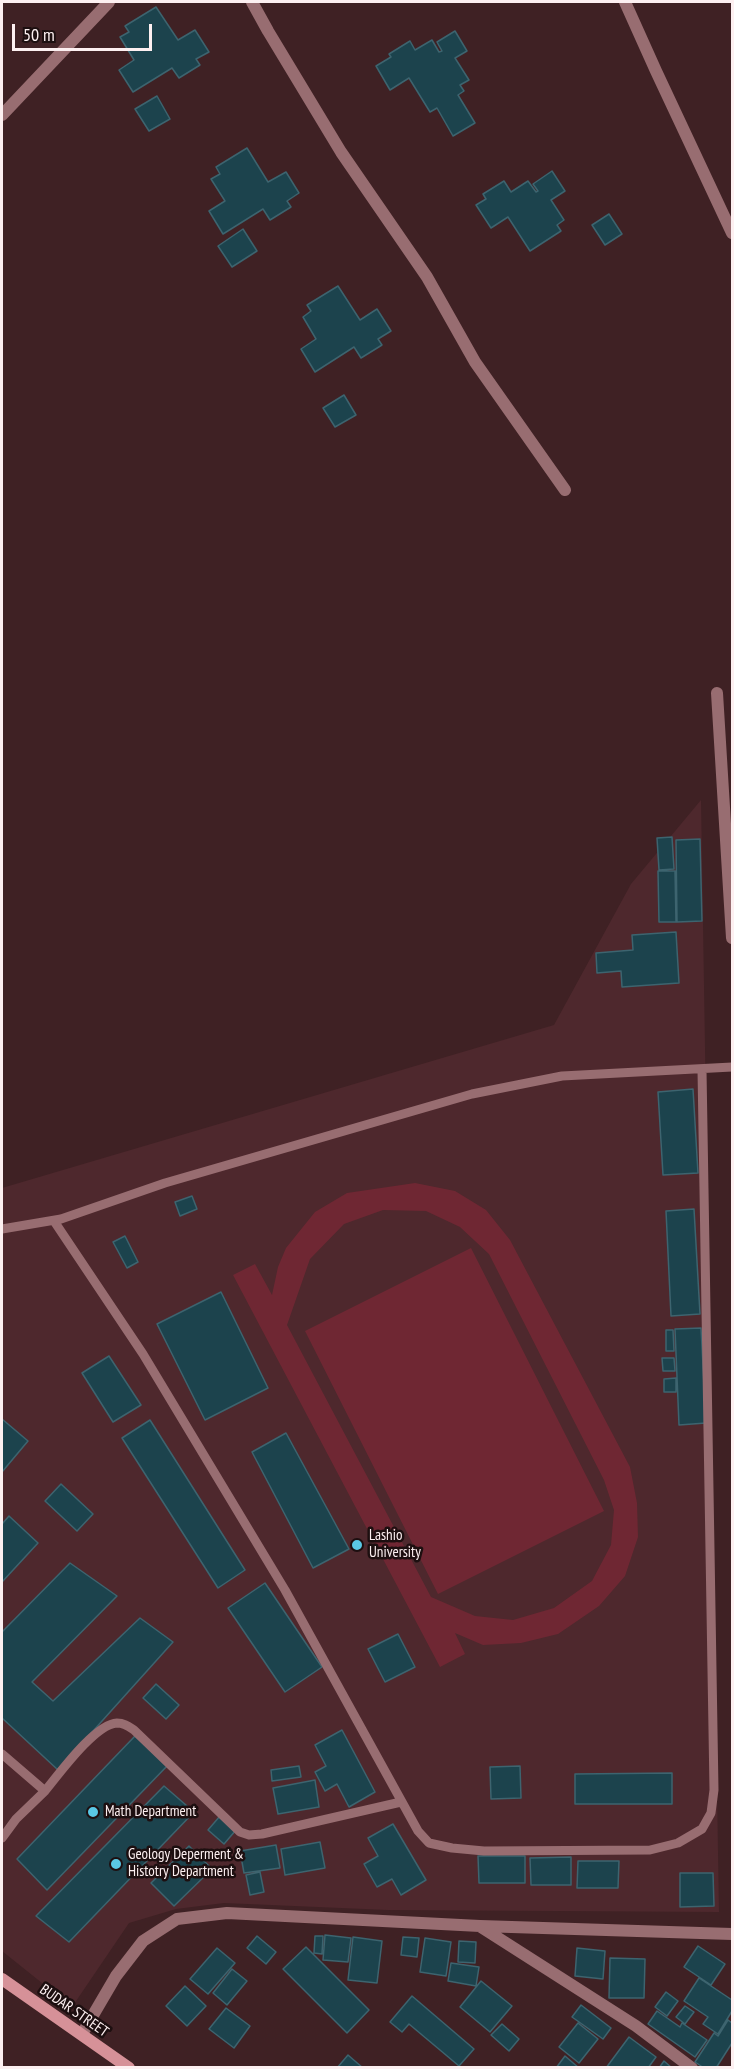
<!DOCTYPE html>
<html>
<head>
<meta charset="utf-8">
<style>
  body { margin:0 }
  #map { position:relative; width:734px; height:2069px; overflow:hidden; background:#3f2124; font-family:"PT Sans Narrow",sans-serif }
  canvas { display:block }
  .frame { position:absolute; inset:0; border:3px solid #fdf0f1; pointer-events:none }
  .scale { position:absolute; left:12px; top:24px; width:140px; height:27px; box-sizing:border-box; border:3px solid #fdf0f1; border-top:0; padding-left:8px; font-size:18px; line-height:21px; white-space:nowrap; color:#fdf0f1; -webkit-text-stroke:4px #1d0f10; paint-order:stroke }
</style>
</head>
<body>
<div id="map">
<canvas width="734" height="2069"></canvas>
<div class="frame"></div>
<div class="scale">50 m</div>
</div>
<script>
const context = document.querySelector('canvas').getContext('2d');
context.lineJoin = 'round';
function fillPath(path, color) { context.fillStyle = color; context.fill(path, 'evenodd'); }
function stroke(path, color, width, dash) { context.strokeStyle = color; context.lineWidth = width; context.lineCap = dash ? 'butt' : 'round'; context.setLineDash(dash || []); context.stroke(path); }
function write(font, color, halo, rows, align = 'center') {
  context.font = font + ' "PT Sans Narrow",sans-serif'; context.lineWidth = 5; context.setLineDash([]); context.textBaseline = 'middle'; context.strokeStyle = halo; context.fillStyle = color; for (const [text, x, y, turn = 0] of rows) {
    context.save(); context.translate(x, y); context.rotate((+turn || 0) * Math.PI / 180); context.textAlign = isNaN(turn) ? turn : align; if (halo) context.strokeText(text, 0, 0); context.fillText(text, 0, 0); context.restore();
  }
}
const built = new Path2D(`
  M701 800 719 1912 388 1910 224 1903 176 1909 129 1923 72 2007 2 1951V1188L554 1025 631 884Z`);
const green = new Path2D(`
  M415 1183 455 1191 486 1210 510 1240 630 1467 637 1503 638 1537 625 1576 599 1606 558 1634 521 1643 483 1645 455 1633 465 1654 440 1667 233 1275 255 1264 272 1295 278 1267 286 1248 315 1212 347 1193ZM383 1210 426 1211 460 1227 489 1254 604 1480 614 1510 611 1545 592 1581 554 1608 513 1620 475 1616 431 1597 287 1325 310 1259 344 1224Z
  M471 1248 604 1511 438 1594 305 1331Z`);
const building = new Path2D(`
  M156 7 178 40 195 30 209 52 196 59 200 65 179 78 172 68 133 92 119 70 134 60 120 37 129 32 125 26Z
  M455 31 467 51 455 58 469 80 460 85 464 91 458 95 475 123 453 136 437 108 430 112 409 78 390 90 376 66 391 57 389 54 410 41 415 50 432 40 439 52 442 51 437 42Z
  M157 96 170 119 149 131 135 109Z
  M247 148 268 182 286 172 299 193 287 201 291 207 270 220 263 209 223 234 209 211 225 201 211 179 220 174 216 167Z
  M552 171 565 191 551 200 564 220 557 225 561 231 530 251 508 217 491 228 476 205 486 199 483 194 504 181 511 192 528 181 536 192 538 191 533 184Z
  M609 214 622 234 605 245 592 225Z
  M243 229 257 251 232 267 218 246Z
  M338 286 360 320 377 309 391 331 378 339 382 345 361 358 354 347 315 372 301 349 316 339 303 317 311 311 307 305Z
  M344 395 356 415 335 427 323 408Z
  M672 837 674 869 659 870 657 838Z
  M700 839 702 921 677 922 676 840Z
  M658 871H675L676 922H659Z
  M676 932 679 983 622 987 621 971 597 973 596 953 633 950 632 935Z
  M693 1089 698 1173 663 1175 658 1092Z
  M192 1196 197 1209 180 1216 175 1202Z
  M694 1209 700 1314 671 1316 666 1211Z
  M125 1236 138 1262 127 1268 113 1242Z
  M221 1292 268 1388 205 1420 157 1324Z
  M701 1328 706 1423 679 1425 675 1329Z
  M666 1330H673L674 1351H666Z
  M109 1356 141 1405 113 1422 82 1373Z
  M662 1358H674L675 1371H663Z
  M676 1378V1392H664V1379Z
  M2 1419 28 1441 2 1472Z
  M150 1420 245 1570 218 1588 122 1438Z
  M286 1433 349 1549 313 1568 252 1452Z
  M61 1484 93 1514 77 1531 45 1501Z
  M9 1516 38 1543 2 1582V1524Z
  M70 1563 117 1596 32 1682 53 1701 140 1618 173 1642 58 1770 2 1718V1632Z
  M265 1583 322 1667 285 1692 228 1608Z
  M398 1634 415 1667 385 1682 368 1649Z
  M156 1684 179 1705 166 1719 143 1698Z
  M342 1730 375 1792 349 1807 337 1784 325 1791 315 1772 326 1766 315 1745Z
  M135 1736 169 1764 47 1890 17 1859Z
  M299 1766 301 1777 272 1781 271 1770Z
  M520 1766 521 1798 491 1799 490 1767Z
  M672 1773V1804H575V1774Z
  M315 1780 319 1807 278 1814 273 1788Z
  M164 1786 194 1812 69 1942 36 1916Z
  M220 1816 236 1830 224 1844 208 1830Z
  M393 1824 426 1880 401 1895 392 1879 377 1887 364 1864 378 1856 368 1838Z
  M320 1842 325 1868 285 1875 281 1849Z
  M276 1845 280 1868 244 1873 240 1851Z
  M189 1846 212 1869 174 1906 151 1883Z
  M478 1856H525V1883H479Z
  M571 1857V1885H531L530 1858Z
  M578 1861H619L618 1888H577Z
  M260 1872 264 1892 250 1895 246 1875Z
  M680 1873H713L714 1906 680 1907Z
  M325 1935 351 1938 348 1962 323 1960Z
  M257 1936 276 1952 266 1964 247 1948Z
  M315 1936H323L322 1954 314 1953Z
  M353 1937 382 1941 377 1983 348 1980Z
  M403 1937 419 1938 417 1957 401 1955Z
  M425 1938 451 1942 446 1976 420 1972Z
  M459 1941 476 1942 475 1963 458 1962Z
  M698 1946 725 1964 711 1985 684 1967Z
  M306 1947 369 2010 347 2033 283 1969Z
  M217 1948 235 1963 208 1994 190 1979Z
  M577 1948 605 1951 603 1979 575 1976Z
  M610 1958 645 1959 644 1998H609Z
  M451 1963 479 1967 476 1986 448 1981Z
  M232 1969 247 1981 227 2005 213 1993Z
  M699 1978 732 2000V2011L718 2034 703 2024 708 2017 684 2001Z
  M481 1981 512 2006 490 2032 460 2007Z
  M185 1986 206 2006 187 2026 166 2006Z
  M666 1992 678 2001 667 2016 655 2007Z
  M412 1996 474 2049 459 2066 409 2024 402 2032 390 2022Z
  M581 2005 611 2028 603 2039 572 2017Z
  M685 2006 694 2012 685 2024 676 2017Z
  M226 2008 250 2026 234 2048 209 2029Z
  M657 2011 680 2027 682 2023 707 2040 695 2057 648 2024Z
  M728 2020 732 2023V2043L716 2068H704L695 2062 714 2033 718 2036Z
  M578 2023 598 2039 579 2063 559 2047Z
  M502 2024 519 2039 509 2051 491 2035Z
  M629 2037 656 2057 648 2068H606Z
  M348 2055 363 2068H337Z
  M565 2056 579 2068H556Z
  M664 2061 672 2068H659Z`);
const lane = new Path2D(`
  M54 1221 143 1354 285 1590 418 1831 429 1843 452 1848 484 1851 650 1850 678 1843 702 1829 711 1813 714 1790 702 1070
  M2 1229 61 1219 165 1183 472 1094 562 1076 732 1067
  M2 1754 45 1791 16 1819 2 1838
  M45 1791C59 1774 95 1724 117 1723 124 1723 128 1726 134 1730L240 1832 249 1835 262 1834 401 1802`);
const street = new Path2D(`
  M252 2 268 31 341 152 427 277 475 362 565 490
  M625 2 656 71 732 233
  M2 115 109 2
  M717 693 732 938
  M481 1927 636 2026 692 2068
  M82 2034 116 1976 143 1941 177 1919 227 1913 480 1926 732 1934`);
const secondary = new Path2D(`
  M2 1979 129 2068`);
const markers = [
  [357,1545,6,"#5ac8e5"],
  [93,1812,6,"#5ac8e5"],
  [116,1864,6,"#5ac8e5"]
];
const poiNames = [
  ["Lashio",369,1536],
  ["University",369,1553],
  ["Math Department",105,1812],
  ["Geology Deperment &",128,1855],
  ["Histotry Department",128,1872]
];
const streetNames = [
  ["BUDAR STREET",74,2011,35]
];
fillPath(built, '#4e282d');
fillPath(green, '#6f2733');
fillPath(building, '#1c434d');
stroke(building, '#3d646f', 1.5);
stroke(lane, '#986d71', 9);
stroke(street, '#986d71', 12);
stroke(secondary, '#d69198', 12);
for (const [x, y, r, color] of markers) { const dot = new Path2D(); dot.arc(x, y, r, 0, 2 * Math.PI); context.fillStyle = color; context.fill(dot); stroke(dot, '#1d0f10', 2); }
write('15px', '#fdf0f1', '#1d0f10', poiNames, 'left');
write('15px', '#fdf0f1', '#1d0f10', streetNames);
</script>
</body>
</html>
